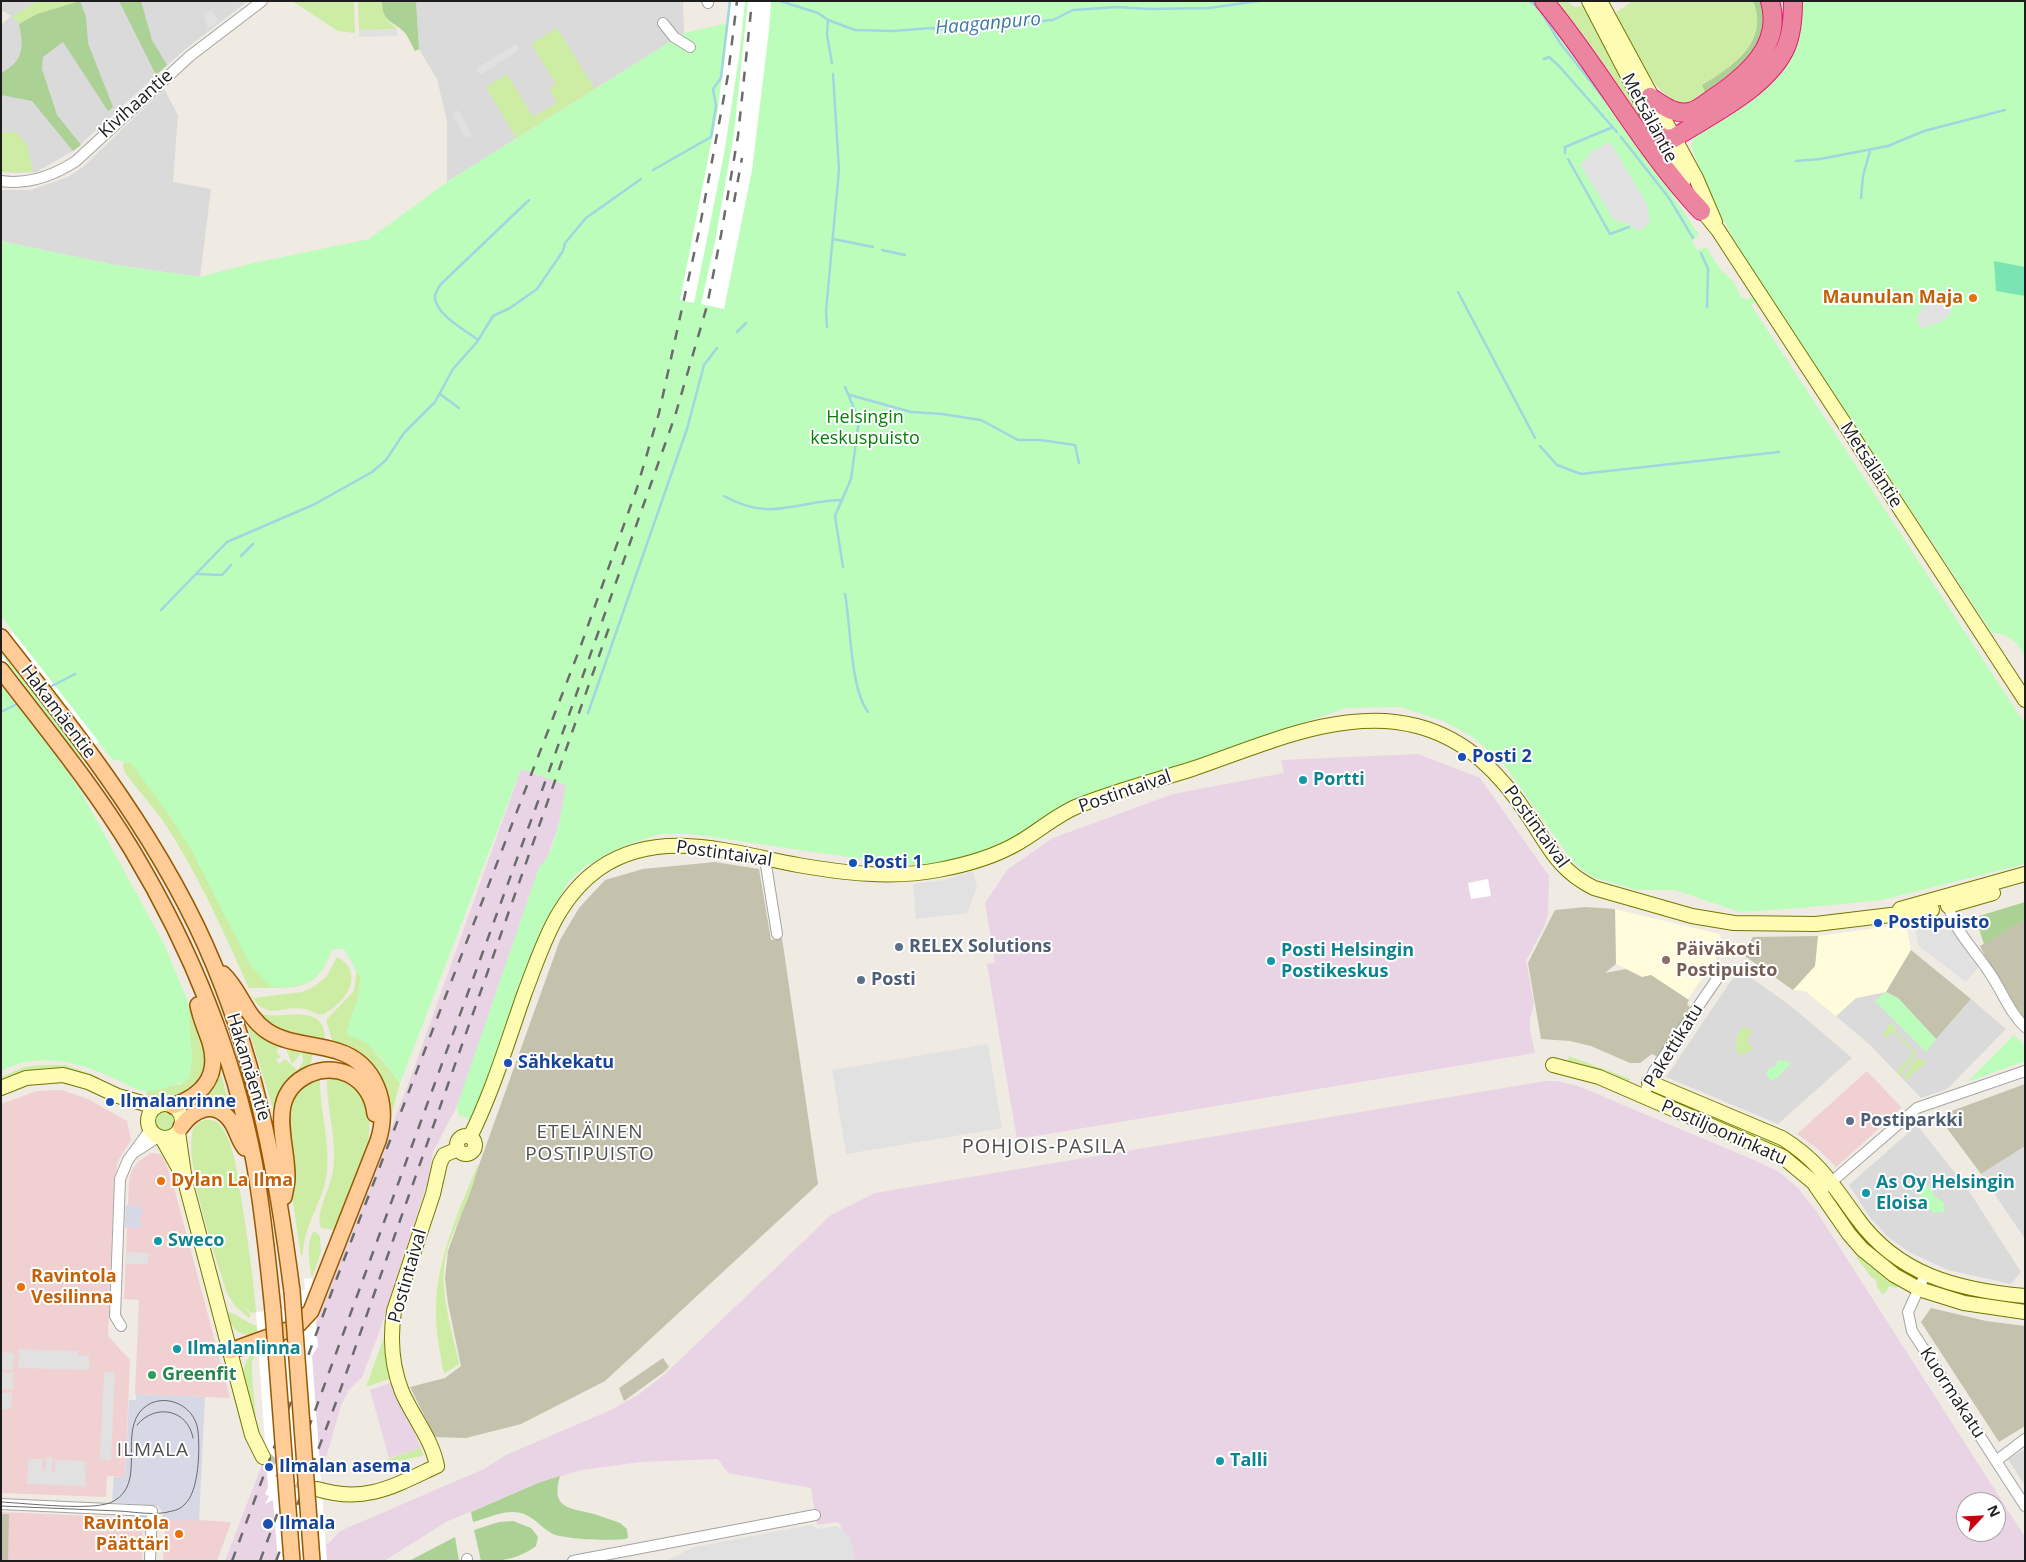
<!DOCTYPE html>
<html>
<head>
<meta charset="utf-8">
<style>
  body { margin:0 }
  #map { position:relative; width:2026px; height:1562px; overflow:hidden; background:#efeae2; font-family:"Open Sans",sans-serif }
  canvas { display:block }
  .frame { position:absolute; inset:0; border:2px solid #1d1d1d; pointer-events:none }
  .north { position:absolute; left:1956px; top:1492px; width:50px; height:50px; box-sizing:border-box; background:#fff; border:1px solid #a5a5a5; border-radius:50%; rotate:65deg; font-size:14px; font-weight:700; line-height:20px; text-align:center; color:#1d1d1d }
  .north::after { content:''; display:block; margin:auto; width:18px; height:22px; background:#ca000f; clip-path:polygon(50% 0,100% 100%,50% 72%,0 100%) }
</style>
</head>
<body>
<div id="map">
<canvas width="2026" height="1562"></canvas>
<div class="frame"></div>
<div class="north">N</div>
</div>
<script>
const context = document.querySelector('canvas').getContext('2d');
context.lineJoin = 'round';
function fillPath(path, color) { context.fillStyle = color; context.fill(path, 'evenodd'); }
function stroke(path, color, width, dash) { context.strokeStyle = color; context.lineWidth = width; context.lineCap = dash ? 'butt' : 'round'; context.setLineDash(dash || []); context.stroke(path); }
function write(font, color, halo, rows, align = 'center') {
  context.font = font + ' "Open Sans",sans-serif'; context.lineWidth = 4; context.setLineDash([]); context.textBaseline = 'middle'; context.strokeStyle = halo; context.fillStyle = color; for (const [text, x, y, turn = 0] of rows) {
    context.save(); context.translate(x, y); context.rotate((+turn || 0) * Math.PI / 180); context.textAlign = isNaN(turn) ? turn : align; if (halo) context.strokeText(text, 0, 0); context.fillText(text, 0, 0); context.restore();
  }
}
const residential = new Path2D(`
  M1 1H248L183 51 73 151 36 172 13 173 1 172V25L11 16 1 10Z
  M416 1H683L684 33 447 182V121L437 79 419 49Z
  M164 89 178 115 173 182 211 189 200 277 115 265 1 241V190H31L68 177 83 167Z
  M1739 969 1792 1007 1852 1058 1778 1124 1666 1077Z
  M1886 992 1898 998 1936 1039 1971 999 2006 1029 1947 1089 1921 1098 1869 1044 1836 1016 1856 998Z
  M1917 1125 1967 1188 2021 1272 2011 1284 1948 1270 1909 1252 1888 1237 1869 1216 1849 1185Z
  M2025 1146V1239L1981 1174Z
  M2025 1449V1486L2008 1459Z`);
const commercial = new Path2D(`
  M1867 1071 1902 1108 1836 1167 1818 1149 1797 1134Z
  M61 1090 88 1099 127 1121 131 1140 118 1161 114 1180 108 1336 130 1360 125 1477 107 1476 106 1497 1 1493V1104L37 1091Z
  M151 1153 160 1154 164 1159 172 1180 230 1398 135 1394 139 1300 124 1299 129 1180 132 1170 138 1162Z
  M1 1512 143 1518 142 1561H1Z
  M165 1518 231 1522 217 1561H163Z`);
const industrial = new Path2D(`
  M1418 754 1480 778 1549 876 1548 914 1544 927 1526 961 1534 1004 1530 1019V1030L1535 1053 1017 1139 987 964 995 963 985 903 1008 869 1053 838 1173 794 1284 773 1281 760Z
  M521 769 568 782 557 830 457 1106 433 1152 428 1181 380 1330 362 1377 348 1391 341 1406 296 1561H225L413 1071Z
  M1546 1081H1557L1578 1086 1761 1163 1779 1172 1798 1188 1817 1212 2025 1537V1561H855L850 1538 842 1530 840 1524 837 1522 817 1525 811 1488 728 1473 718 1459 641 1462 581 1470 538 1483 446 1522 384 1561H301L309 1552 329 1543 340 1531 484 1469 506 1455 611 1410 638 1395 665 1374 831 1215 875 1193ZM1966 1502H1996V1532H1966Z
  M393 1382 404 1414H407L421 1448 389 1458 370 1390Z`);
const education = new Path2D(`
  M1615 909 1720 934 1722 947 1718 955 1683 1006 1658 985 1616 964Z
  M1906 924 1911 950 1886 992 1856 998 1836 1016 1805 991 1793 990 1815 966 1818 936Z`);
const construction = new Path2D(`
  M715 862 759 869 771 940 782 938 818 1184 605 1381 521 1424 466 1438 435 1437 410 1387 445 1378 461 1366 448 1303 445 1279 448 1251 560 940 579 908 605 880 643 869Z
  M1585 907 1615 909 1616 964 1605 973 1626 969 1642 977 1651 975 1689 1000 1687 1004 1690 1007 1658 1057 1652 1054 1640 1063H1630L1591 1046 1570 1041 1541 1039 1528 963 1555 910Z
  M2025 920V1022L2007 999 1980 946Z
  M1818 936 1815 966 1793 990 1742 954 1753 937Z
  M1911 950 1971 999 1936 1039 1898 998 1886 992Z
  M2025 1084V1146L1981 1174 1938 1116Z
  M1931 1308 1986 1321 2025 1326V1426L1999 1442 1921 1322Z
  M663 1358 669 1367 664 1372 624 1401 619 1388Z
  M1 1514H9L8 1561H1Z`);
const grass = new Path2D(`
  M39 1H80L37 14 19 24 12 16Z
  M292 1H354L355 33 338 31Z
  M358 1H382L387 20 397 29 359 30Z
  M1549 1H1566L1575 7 1585 5 1643 118 1636 122Z
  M1633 1H1753C1770 42 1732 66 1702 85L1705 92C1735 71 1776 44 1763 1 1766 5 1767 10 1767 16 1773 56 1718 93 1686 107 1653 97 1632 45 1615 17L1617 12Z
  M557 28 595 89 516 138 486 87 507 74 533 117 557 103 549 89 556 84 531 44Z
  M16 132 27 145 33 172H1V133Z
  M124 762 131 763 332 949C316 996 291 986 249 988 223 931 198 873 163 821 151 804 137 789 125 773L123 767Z
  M337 957C367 973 345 1004 322 1015 316 1014 310 1010 304 1009 280 1005 267 1022 251 995L254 998 302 992 315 986 327 976Z
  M357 969 361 979C358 986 360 993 358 1000 354 1011 350 1021 347 1032L368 1043 400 1083 387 1130 390 1109 388 1099 333 1043 326 1020 354 991Z
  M181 998C195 1006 205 1032 207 1047 209 1057 205 1070 203 1079L179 1097 145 1098 147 1091 182 1084 192 1058 188 1018Z
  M257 1012C279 1024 326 997 325 1042L295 1037 266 1025Z
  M245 1018 313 1051 310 1068 275 1115ZM278 1045 286 1048 292 1064 302 1052 303 1062 297 1070 285 1059 279 1064 276 1059 281 1057 277 1053Z
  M1890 1022 1896 1029 1895 1031 1916 1052 1900 1076 1897 1073 1913 1052 1893 1032 1885 1038 1883 1036Z
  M1744 1026 1752 1031 1747 1042 1754 1049 1741 1055 1736 1051 1737 1046H1735L1738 1033Z
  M1569 1056 1630 1079 1628 1084 1568 1062Z
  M1916 1058 1927 1062 1904 1081 1903 1079Z
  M42 1065H65L99 1077 97 1081C59 1068 40 1063 1 1080V1077L25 1067Z
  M219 1067 231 1111H187L184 1107Z
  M327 1076 346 1079 361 1090 370 1114 368 1147 336 1230 321 1228C315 1212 330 1189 333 1172 338 1140 326 1109 327 1076Z
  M320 1078C319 1111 332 1144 326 1178 321 1205 303 1227 303 1255H301C297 1222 274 1110 299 1088 304 1083 314 1081 320 1078Z
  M1666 1095 1779 1143 1818 1171 1814 1175 1787 1153 1665 1097Z
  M156 1121a10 10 0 1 1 20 0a10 10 0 1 1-20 0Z
  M204 1120C213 1119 219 1122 223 1129 235 1148 237 1175 241 1197 247 1235 253 1274 256 1312L251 1313 241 1304 251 1315 249 1318 235 1306 228 1295C216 1260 186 1168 192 1134 193 1126 198 1123 204 1120Z
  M478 1164C475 1190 455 1224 447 1251 437 1287 452 1329 459 1364L444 1374C440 1352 435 1329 436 1306 437 1258 460 1208 478 1164Z
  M1839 1201 1907 1270 1905 1274C1875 1257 1855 1231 1835 1204Z
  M314 1231 320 1236 321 1252 312 1278C310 1265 305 1242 314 1231Z
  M1859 1253 1869 1263 1870 1267 1874 1268 1899 1286 1896 1288 1889 1286 1886 1292 1882 1294 1877 1287 1876 1280 1871 1277 1857 1258V1255Z
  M227 1312C238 1313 245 1323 257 1326V1335C241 1337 229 1329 227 1312Z
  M386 1332 392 1378 366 1387Z
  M256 1352 252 1362V1376L256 1420 253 1421C249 1402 232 1363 256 1352Z
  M421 1448 423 1456 387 1463 382 1461Z`);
const forest = new Path2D(`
  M80 1 86 17 88 43 113 107 108 111 63 42 43 57 42 69 57 115 81 145 73 151 32 101 1 95V73C24 61 24 47 19 24L37 14Z
  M119 1H141L152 40 167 65 156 75Z
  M416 1 419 49 415 51C412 46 409 38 405 33 393 20 383 24 382 2Z
  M1753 1H1763C1776 44 1734 71 1705 92L1702 85C1732 67 1770 42 1753 1Z
  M2025 902V920L1984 944 1976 920 1979 916Z
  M560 1476C550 1509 570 1508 594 1514 603 1517 612 1520 620 1523L627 1529 628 1538C619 1542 562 1539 553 1534 541 1528 535 1517 521 1513 506 1509 488 1518 473 1522L471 1512 538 1483Z
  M513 1521 531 1528 538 1537 536 1546C518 1559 503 1561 481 1561L474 1530 499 1522Z
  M455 1537 459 1561H409Z`);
const park = new Path2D(`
  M728 1H1539L1626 124 1699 235 1692 241 1697 250 1706 247 1720 269 1733 281 1741 297 1747 300 1764 289C1735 244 1708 196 1691 145L1696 133 1745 101 1789 61 1799 36 1804 1H2025V658C2020 643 2007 633 1992 633L1768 294 1751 305 2025 724V864L1882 900 1801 908 1740 912 1675 890H1636L1592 877 1574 863 1502 762 1471 736 1443 721 1400 707 1346 708 1112 790 1051 813 1017 836 987 850 953 862 930 866 889 863 691 834H661L632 843 608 853 586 866 569 881 542 927 472 1120 459 1115 457 1106 539 867C556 855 562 806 566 785L521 769 400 1083C386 1066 372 1039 348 1036 346 1024 354 1010 358 1000 360 993 358 986 361 979L344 949H332C319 985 307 986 272 987L250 965 191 849 169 815 131 763 112 759 99 743 65 769 80 790 164 944 188 1002 192 1058 190 1078C183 1083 156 1092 147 1091 135 1091 122 1081 111 1077 76 1061 37 1052 1 1071V641L13 632 1 615V241L115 265 200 277 249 264 369 239 447 182 684 33 728 23Z
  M1886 992 1898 998 1936 1039 1926 1052 1875 1001Z
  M2014 1035 2025 1046V1061L1967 1082Z
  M1778 1060 1792 1062 1777 1078 1770 1081 1766 1072 1771 1067 1774 1068Z
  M1927 1185 1934 1192 1932 1194 1944 1203 1945 1211 1934 1213 1926 1206 1918 1193Z`);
const pitch = new Path2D(`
  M1994 261 2025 267V296L1996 291Z`);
const parking = new Path2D(`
  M211 10 219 21 208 29 204 15Z
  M397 29V36L359 37V30Z
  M516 44 519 50 480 75 476 69Z
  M458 110 472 135 466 138 452 114Z
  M1610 142 1647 204 1650 223 1638 231 1626 223 1614 220 1580 164 1588 157 1590 152Z
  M1949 290 1951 313 1944 320 1921 329 1917 319 1920 310Z
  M973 871 977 887 967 913 916 919 913 884 944 880Z
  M1937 919 1944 924 1950 922 1981 964 1966 982 1919 946 1913 922Z
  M988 1044 1002 1128 846 1154 832 1070Z
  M126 1252 149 1253 148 1264H126Z
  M19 1349 78 1351V1355L89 1356V1370L18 1368Z
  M3 1352 14 1353 13 1370 2 1369Z
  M2 1372 13 1373V1389H1Z
  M104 1372 115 1373 111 1460 100 1459Z
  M1 1393H12L11 1409H1Z
  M46 1457H53L52 1471H55V1460L85 1461 86 1486 27 1484 28 1459H43L42 1470 45 1471Z
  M811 1525 817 1529 837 1526 842 1530 850 1538 855 1561H665L694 1547Z`);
const plaza = new Path2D(`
  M126 1205 142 1206V1214L139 1217 142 1220 141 1228H125Z
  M136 1394 205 1397 199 1521 163 1519V1513L158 1506 112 1502 114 1477H125L129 1400H136Z`);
const pier = new Path2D(`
  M731 1H745L739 57 724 154 694 303 680 300 718 109Z
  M748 1H771L769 30 752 170 724 309 701 304 715 242 734 133Z
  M13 632 99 742 81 755 1 650V641Z
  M1 654 79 757 65 768 1 685Z
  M1488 879 1491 896 1471 899 1468 883Z
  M312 1278 318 1346 312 1356 327 1561H278L273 1500 265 1504 269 1496 265 1494 268 1487 256 1312 284 1310 283 1292 305 1290 304 1279Z`);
const stream = new Path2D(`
  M780 1 818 13 828 20 855 30 893 31 931 28 947 30 979 28 991 24H1014L1042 21 1053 20 1073 10 1116 7 1150 9 1209 8 1259 1
  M1530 1 1540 10 1560 43 1610 106
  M828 20 827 35 832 63
  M1544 59 1549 57 1559 66 1617 132
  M1621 137 1669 198 1693 238
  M1565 153V147L1613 127
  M1568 159 1610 234 1629 227
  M1796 161 1820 159 1888 146 1924 131 2005 110
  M653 170 711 137 716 106 713 89 721 78 730 1
  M1861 198 1863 176 1870 151
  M833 239 873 247
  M882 250 905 255
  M1701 253 1708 269 1707 307
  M1458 292 1535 438
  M827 327 826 311 839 170 833 74
  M737 332 746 323
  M478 340C464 329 439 317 435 299 434 294 438 289 440 285L529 200
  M440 394 459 408
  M850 395 911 412 942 414 981 420 1018 440H1040L1075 445 1079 463
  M1540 446 1557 465 1581 474 1779 452
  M724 496C770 522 794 502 840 500
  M241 556 253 544
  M843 567 835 516 851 479 859 420 845 387
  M197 574 222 575 231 565
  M845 594C851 626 850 688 868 712
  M161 610 227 542 315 504 372 472 386 460 404 433 435 402 453 369 477 342 493 316 510 308 537 289 563 251 565 243 586 218 641 179
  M48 688 75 674
  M1 712 19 703
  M588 713 687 429 704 365 717 348`);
const secondaryTunnel = new Path2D(`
  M263 1457 284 1474 314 1488`);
const street = new Path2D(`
  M707 1 708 3
  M663 23 674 37 690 47
  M1 181C29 185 53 176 76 161L190 56 262 1
  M765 859 777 934
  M1947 899C1952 930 1973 947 1989 972 2002 990 2008 1011 2025 1027
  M1643 1097 1654 1071 1723 970
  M135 1152 158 1137
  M1821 1191 1917 1108 2025 1071
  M1925 1275 1908 1312 1912 1331 2025 1506
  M121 1326 115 1316 120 1179 128 1160 150 1130
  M1996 1461 2025 1439
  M1 1504 152 1511 150 1561
  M467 1559V1561
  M573 1561 815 1515`);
const secondary = new Path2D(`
  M1589 1 1683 182
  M1600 1 1696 178 1715 222
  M1696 203 1718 230 2025 700
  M1948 906 1993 893
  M1900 909 2025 874
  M1553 1065 1599 1077 1783 1157 1813 1182 1849 1234 1862 1249 1894 1275 1919 1289 1964 1303 2025 1312
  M1649 1082 1782 1138C1818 1160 1833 1185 1857 1218 1898 1275 1958 1290 2025 1296
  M1 1088 26 1078 63 1075 88 1082 118 1096 156 1107
  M148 1121a17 17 0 1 1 34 0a17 17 0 1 1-34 0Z
  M178 1132 185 1181 252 1435 263 1457
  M457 1145a9 9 0 1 1 18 0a9 9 0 1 1-18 0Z
  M470 1137C493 1091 508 1040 525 992 543 945 557 898 600 868 660 827 733 853 798 865 844 873 891 879 938 870 965 865 994 857 1018 843 1039 831 1056 815 1078 806 1115 791 1154 781 1192 769 1260 746 1344 706 1417 726 1467 739 1501 774 1529 817 1549 847 1559 871 1594 888L1692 916 1734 923 1816 924 1932 910
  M162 1138 181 1172
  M317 1489C365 1504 394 1486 437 1466 432 1439 413 1417 402 1392 392 1367 390 1338 394 1311L433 1194 440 1163 444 1155 458 1149`);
const primary = new Path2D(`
  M1 637C81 739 164 844 214 965 259 1073 277 1176 292 1291
  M1 670C46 729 94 787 132 850 189 945 233 1052 254 1161 263 1211 268 1261 273 1311
  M223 974C241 991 245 1016 267 1031 288 1045 313 1043 337 1051 376 1063 390 1104 378 1141L311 1311 296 1327 230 1351
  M173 1106C203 1095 220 1076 210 1042 206 1030 200 1017 198 1005
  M181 1127C193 1110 214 1099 230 1120 237 1129 238 1140 245 1148
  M284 1197C285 1191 287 1184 287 1178 288 1142 264 1095 310 1074 322 1069 336 1069 348 1074 364 1082 373 1096 375 1114`);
const highway = new Path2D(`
  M1544 1C1600 68 1641 147 1701 211
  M1650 97C1661 104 1674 115 1689 112 1698 111 1707 102 1715 97 1747 75 1783 45 1770 1
  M1658 135 1666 139 1674 138C1710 115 1768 88 1786 47 1792 33 1793 16 1793 1`);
const tram = new Path2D(`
  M137 1425C155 1403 188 1409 193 1438
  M1 1502C25 1503 97 1512 114 1501 145 1483 121 1439 139 1413 157 1389 195 1402 198 1431 200 1450 199 1491 185 1504 182 1508 177 1510 172 1511 156 1516 136 1512 119 1511 80 1509 40 1508 1 1506`);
const rail = new Path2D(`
  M734 202 742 158
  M232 1561 335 1283 580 648 637 488 659 413 699 231 728 75 737 1
  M260 1561 548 774 675 416 707 306 721 235 738 136 752 1
  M276 1561 335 1405 612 619`);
const primaryBridge = new Path2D(`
  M292 1291 312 1561
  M273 1311 292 1561`);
const markers = [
  [1973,298,5,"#e8710a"],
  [1462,757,5,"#1a4fb4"],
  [1303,780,5,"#0f9aa8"],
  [853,863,5,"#1a4fb4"],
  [1878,923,5,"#1a4fb4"],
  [899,947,5,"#5c6f8a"],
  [1666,960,5,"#8d6e63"],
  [1271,961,5,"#0f9aa8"],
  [861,980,5,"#5c6f8a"],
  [508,1063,5,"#1a4fb4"],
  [110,1102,5,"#1a4fb4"],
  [1850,1121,5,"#5c6f8a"],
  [161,1181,5,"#e8710a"],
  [1866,1193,5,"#0f9aa8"],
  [158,1241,5,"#0f9aa8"],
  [21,1287,5,"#e8710a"],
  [177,1349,5,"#0f9aa8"],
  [152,1375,5,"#2e9e5b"],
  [1220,1461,5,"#0f9aa8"],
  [269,1467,5,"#1a4fb4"],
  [268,1524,6,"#1a4fb4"],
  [179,1534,5,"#e8710a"]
];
const streetNames = [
  ["Kivihaantie",136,104,-42],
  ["Metsäläntie",1649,118,62],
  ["Metsäläntie",1871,465,57],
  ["Hakamäentie",58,712,53],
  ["Postintaival",1125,792,-19],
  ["Postintaival",1536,827,54],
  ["Postintaival",724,854,8],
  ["Pakettikatu",1674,1046,-58],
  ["Hakamäentie",248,1067,73],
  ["Postiljooninkatu",1724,1133,24],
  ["Postintaival",408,1276,-74],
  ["Kuormakatu",1952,1393,57]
];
const foodNames = [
  ["Maunulan Maja",1963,298],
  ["Dylan La Ilma",171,1181,"left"],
  ["Ravintola",31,1277,"left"],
  ["Vesilinna",31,1298,"left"],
  ["Ravintola",169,1524],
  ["Päättäri",169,1545]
];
const parkNames = [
  ["Helsingin",865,418],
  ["keskuspuisto",865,439]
];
const transitNames = [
  ["Posti 2",1472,757],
  ["Posti 1",863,863],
  ["Postipuisto",1888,923],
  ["Sähkekatu",518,1063],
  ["Ilmalanrinne",120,1102],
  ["Ilmalan asema",279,1467],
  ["Ilmala",279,1524]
];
const cultureNames = [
  ["Portti",1313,780],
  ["Posti Helsingin",1281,951],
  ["Postikeskus",1281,972],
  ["As Oy Helsingin",1876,1183],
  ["Eloisa",1876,1204],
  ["Sweco",168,1241],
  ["Ilmalanlinna",187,1349],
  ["Talli",1230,1461]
];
const serviceNames = [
  ["RELEX Solutions",909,947],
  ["Posti",871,980],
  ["Postiparkki",1860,1121]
];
const educationNames = [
  ["Päiväkoti",1676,950],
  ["Postipuisto",1676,971]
];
const leisureNames = [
  ["Greenfit",162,1375]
];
const waterNames = [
  ["Haaganpuro",988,24,-5]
];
const neighbourhoodNames = [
  ["ETELÄINEN",590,1133],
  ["POSTIPUISTO",590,1155],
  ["ILMALA",153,1451]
];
const quarterNames = [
  ["POHJOIS-PASILA",1044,1147]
];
fillPath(residential, '#dbdada');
fillPath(commercial, '#f1d0d1');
fillPath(industrial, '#e9d4e6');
fillPath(education, '#fffcdb');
fillPath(construction, '#c4c2ad');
fillPath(grass, '#cdeda5');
fillPath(forest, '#abd194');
fillPath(park, '#bcfdbc');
fillPath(pitch, '#7be4b3');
fillPath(parking, '#e1e1e1');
fillPath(plaza, '#d7d8e5');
fillPath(pier, '#fff');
stroke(stream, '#a0d6e0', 2.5);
stroke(secondaryTunnel, '#c5c1bb', 14, [14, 7]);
stroke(street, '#a4a4a4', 12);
stroke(secondary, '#747800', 16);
stroke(primary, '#965900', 18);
stroke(highway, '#e4196d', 20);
stroke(street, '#fff', 10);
stroke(secondary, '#fdfcb2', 14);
stroke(primary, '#ffcb97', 15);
stroke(highway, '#ec859f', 18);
stroke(tram, '#6b6b6b', 1);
stroke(rail, '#6b6b6b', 2.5, [10, 10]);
stroke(primaryBridge, '#965900', 18, []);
stroke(primaryBridge, '#ffcb97', 15);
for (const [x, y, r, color] of markers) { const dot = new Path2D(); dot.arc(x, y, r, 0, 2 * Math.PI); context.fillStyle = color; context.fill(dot); stroke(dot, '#fff', 2); }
write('18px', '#1d1d1d', '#fff', streetNames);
write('bold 18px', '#c56008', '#fff', foodNames, 'right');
write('18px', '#058206', '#fff', parkNames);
write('bold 18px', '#164399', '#fff', transitNames, 'left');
write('bold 18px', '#0d838f', '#fff', cultureNames, 'left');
write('bold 18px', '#4e5e75', '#fff', serviceNames, 'left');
write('bold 18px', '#785e54', '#fff', educationNames, 'left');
write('bold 18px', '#27864d', '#fff', leisureNames, 'left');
write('italic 19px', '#3f78a3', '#fff', waterNames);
context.letterSpacing = '1px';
write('19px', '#505050', '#fff', neighbourhoodNames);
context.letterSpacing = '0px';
context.letterSpacing = '1px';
write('20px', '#505050', '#fff', quarterNames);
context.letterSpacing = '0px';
</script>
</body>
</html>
